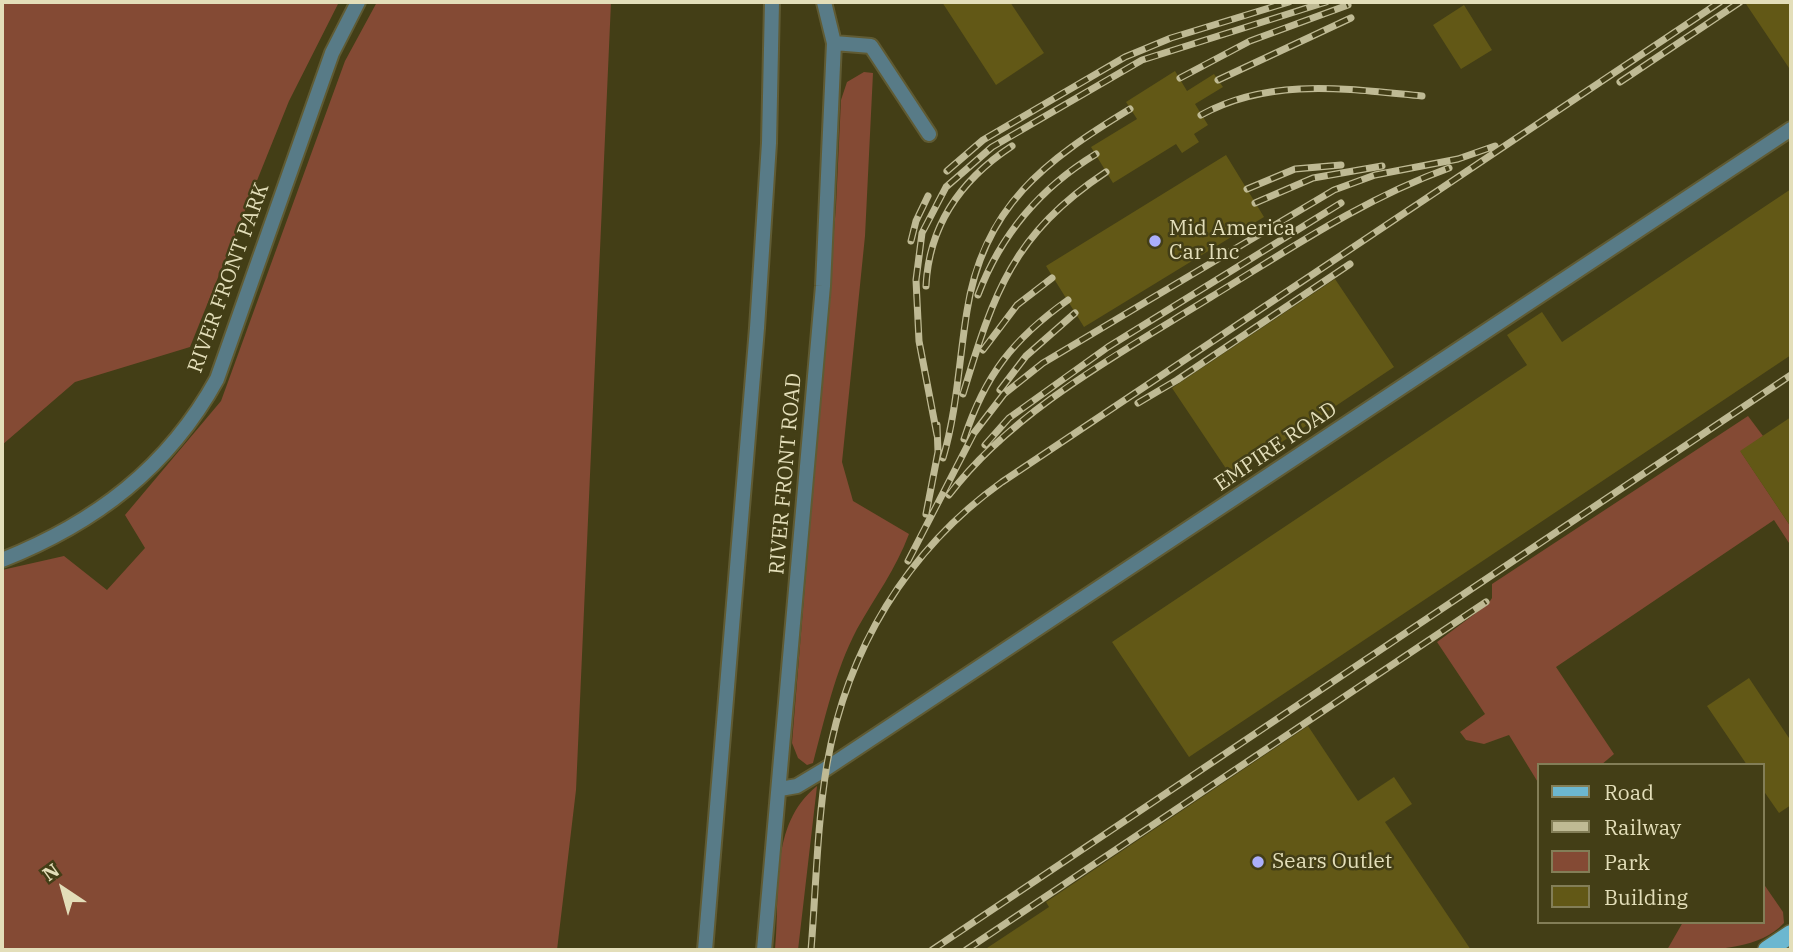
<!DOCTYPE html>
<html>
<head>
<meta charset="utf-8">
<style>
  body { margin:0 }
  #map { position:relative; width:1793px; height:952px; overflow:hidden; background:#433e16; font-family:"IBM Plex Serif",serif }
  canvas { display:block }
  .frame { position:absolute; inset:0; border:4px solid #e3deb9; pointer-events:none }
  .legend { position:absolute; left:1537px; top:763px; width:228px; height:161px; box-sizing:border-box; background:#433e16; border:2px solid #837e57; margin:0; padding:9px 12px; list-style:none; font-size:21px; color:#e3deb9 }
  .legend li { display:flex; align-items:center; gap:14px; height:35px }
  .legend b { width:35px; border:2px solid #837e57 }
  .north { position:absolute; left:28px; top:854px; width:70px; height:70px; -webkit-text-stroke:5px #433e16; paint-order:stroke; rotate:324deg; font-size:19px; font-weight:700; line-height:28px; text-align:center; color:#e3deb9 }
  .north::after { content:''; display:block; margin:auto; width:24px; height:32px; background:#e3deb9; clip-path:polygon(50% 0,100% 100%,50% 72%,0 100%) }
</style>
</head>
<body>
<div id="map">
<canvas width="1793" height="952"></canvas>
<div class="frame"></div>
<ul class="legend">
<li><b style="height:9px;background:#6cb7d0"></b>Road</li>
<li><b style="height:9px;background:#bfba94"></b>Railway</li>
<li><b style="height:19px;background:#844a34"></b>Park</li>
<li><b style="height:19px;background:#625816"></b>Building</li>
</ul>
<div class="north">N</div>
</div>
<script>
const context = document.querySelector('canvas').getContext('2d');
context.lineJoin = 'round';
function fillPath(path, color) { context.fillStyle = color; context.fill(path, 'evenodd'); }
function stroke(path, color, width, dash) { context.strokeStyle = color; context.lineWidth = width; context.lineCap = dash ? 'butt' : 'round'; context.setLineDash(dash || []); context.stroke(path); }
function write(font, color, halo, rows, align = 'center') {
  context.font = font + ' "IBM Plex Serif",serif'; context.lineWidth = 5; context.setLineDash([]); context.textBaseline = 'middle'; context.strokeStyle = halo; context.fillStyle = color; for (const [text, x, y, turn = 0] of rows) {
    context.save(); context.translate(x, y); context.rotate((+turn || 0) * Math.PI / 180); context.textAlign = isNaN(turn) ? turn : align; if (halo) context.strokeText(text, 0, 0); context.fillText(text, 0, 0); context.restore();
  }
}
const green = new Path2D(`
  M2 2H339L289 101 190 347 75 382 2 445Z
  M377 2H611L576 790 557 950H2V570L64 556 107 590 145 548 125 515 221 401 345 61Z
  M864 72 873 73 865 236 842 462 853 501 909 534C896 569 875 597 857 629 835 671 825 718 813 763L807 765 798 758 792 743 836 206 841 100 847 82Z
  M1748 416 1763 436 1741 452 1791 527V546L1774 520 1556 667 1614 754 1601 765H1539V784L1509 735 1484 744 1466 740 1460 732 1485 714 1437 642 1488 604 1492 598V584Z
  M817 786 798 950H775C781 894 768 825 817 786Z
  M1763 883 1783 912 1784 923C1757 952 1706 950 1667 950L1683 922H1763Z`);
const building = new Path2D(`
  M942 2H1010L1044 53 996 85Z
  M1749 2H1791V71L1746 4Z
  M1464 5 1492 50 1461 69 1433 25Z
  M1175 71 1187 91 1214 74 1223 87 1195 104 1208 125 1194 134 1199 142 1182 153 1176 144 1113 183 1091 147 1137 119 1126 102Z
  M1226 155 1264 217 1084 327 1046 266Z
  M1791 189V355L1189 757 1112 642 1527 365 1507 335 1542 312 1562 342Z
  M1335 279 1394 367 1231 476 1172 388Z
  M1791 417V527L1740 451Z
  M1749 678 1791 741V805L1779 813 1763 790V765H1747L1707 706Z
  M1308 726 1358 801 1394 777 1412 804 1385 822 1471 950H984L1049 907 1046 902Z`);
const street = new Path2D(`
  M834 43 871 46 929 134
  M2 560C95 523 168 468 217 379L332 53 358 2
  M780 789 797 786 827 768 1791 129
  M705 950 757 328 769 143 772 2
  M764 950 823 286 834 43 824 2`);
const primary = new Path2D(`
  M1767 950 1791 934`);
const rail = new Path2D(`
  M1180 78 1250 41 1348 5
  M1218 80 1351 18
  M1620 82 1740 2
  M1201 115C1270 77 1347 89 1422 96
  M947 171 983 140 1125 57 1171 38 1289 2
  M1247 189 1295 169 1341 165
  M1255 203 1313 178 1382 166
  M911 241 916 221 928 196
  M926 286C929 224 962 179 1012 146
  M978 295C1001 234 1040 188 1096 154
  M983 350 1017 305 1052 278
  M1000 390 1026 356 1075 313
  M963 394C994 292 1013 234 1106 172
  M1138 403 1177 380 1350 264
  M937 435 919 341 916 280 922 233 946 187 992 147 1142 60 1326 2
  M964 439C985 375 1013 339 1068 300
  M985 445 1009 418 1108 347 1341 203
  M943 458C957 411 959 360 967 311 983 206 1046 160 1130 109
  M949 495C1012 411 1122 352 1211 297 1290 249 1361 200 1449 168
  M926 514 938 452 937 425
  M908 561 974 433 1004 394 1043 363 1334 190 1375 175 1458 159 1495 146
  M811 950C816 889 817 825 827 764 847 650 907 550 1002 482L1720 2
  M932 950 1791 375
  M966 950 1486 602`);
const markers = [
  [1155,241,7,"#abaffb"],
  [1258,862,7,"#abaffb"]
];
const poiNames = [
  ["Mid America",1169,229],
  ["Car Inc",1169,253],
  ["Sears Outlet",1272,862]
];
const streetNames = [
  ["RIVER FRONT PARK",229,278,-70],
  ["EMPIRE ROAD",1276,447,-34],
  ["RIVER FRONT ROAD",786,474,-85]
];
fillPath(green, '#844a34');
fillPath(building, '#625816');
stroke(street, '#605b33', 18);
stroke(primary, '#605b33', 21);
stroke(street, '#587b87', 14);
stroke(primary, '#6cb7d0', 18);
stroke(rail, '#bfba94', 7);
stroke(rail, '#433e16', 4.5, [13]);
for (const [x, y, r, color] of markers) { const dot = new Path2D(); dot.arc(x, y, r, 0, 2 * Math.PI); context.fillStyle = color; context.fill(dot); stroke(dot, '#433e16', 2.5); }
write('21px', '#e3deb9', '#433e16', poiNames, 'left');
write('21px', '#e3deb9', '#433e16', streetNames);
</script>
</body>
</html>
